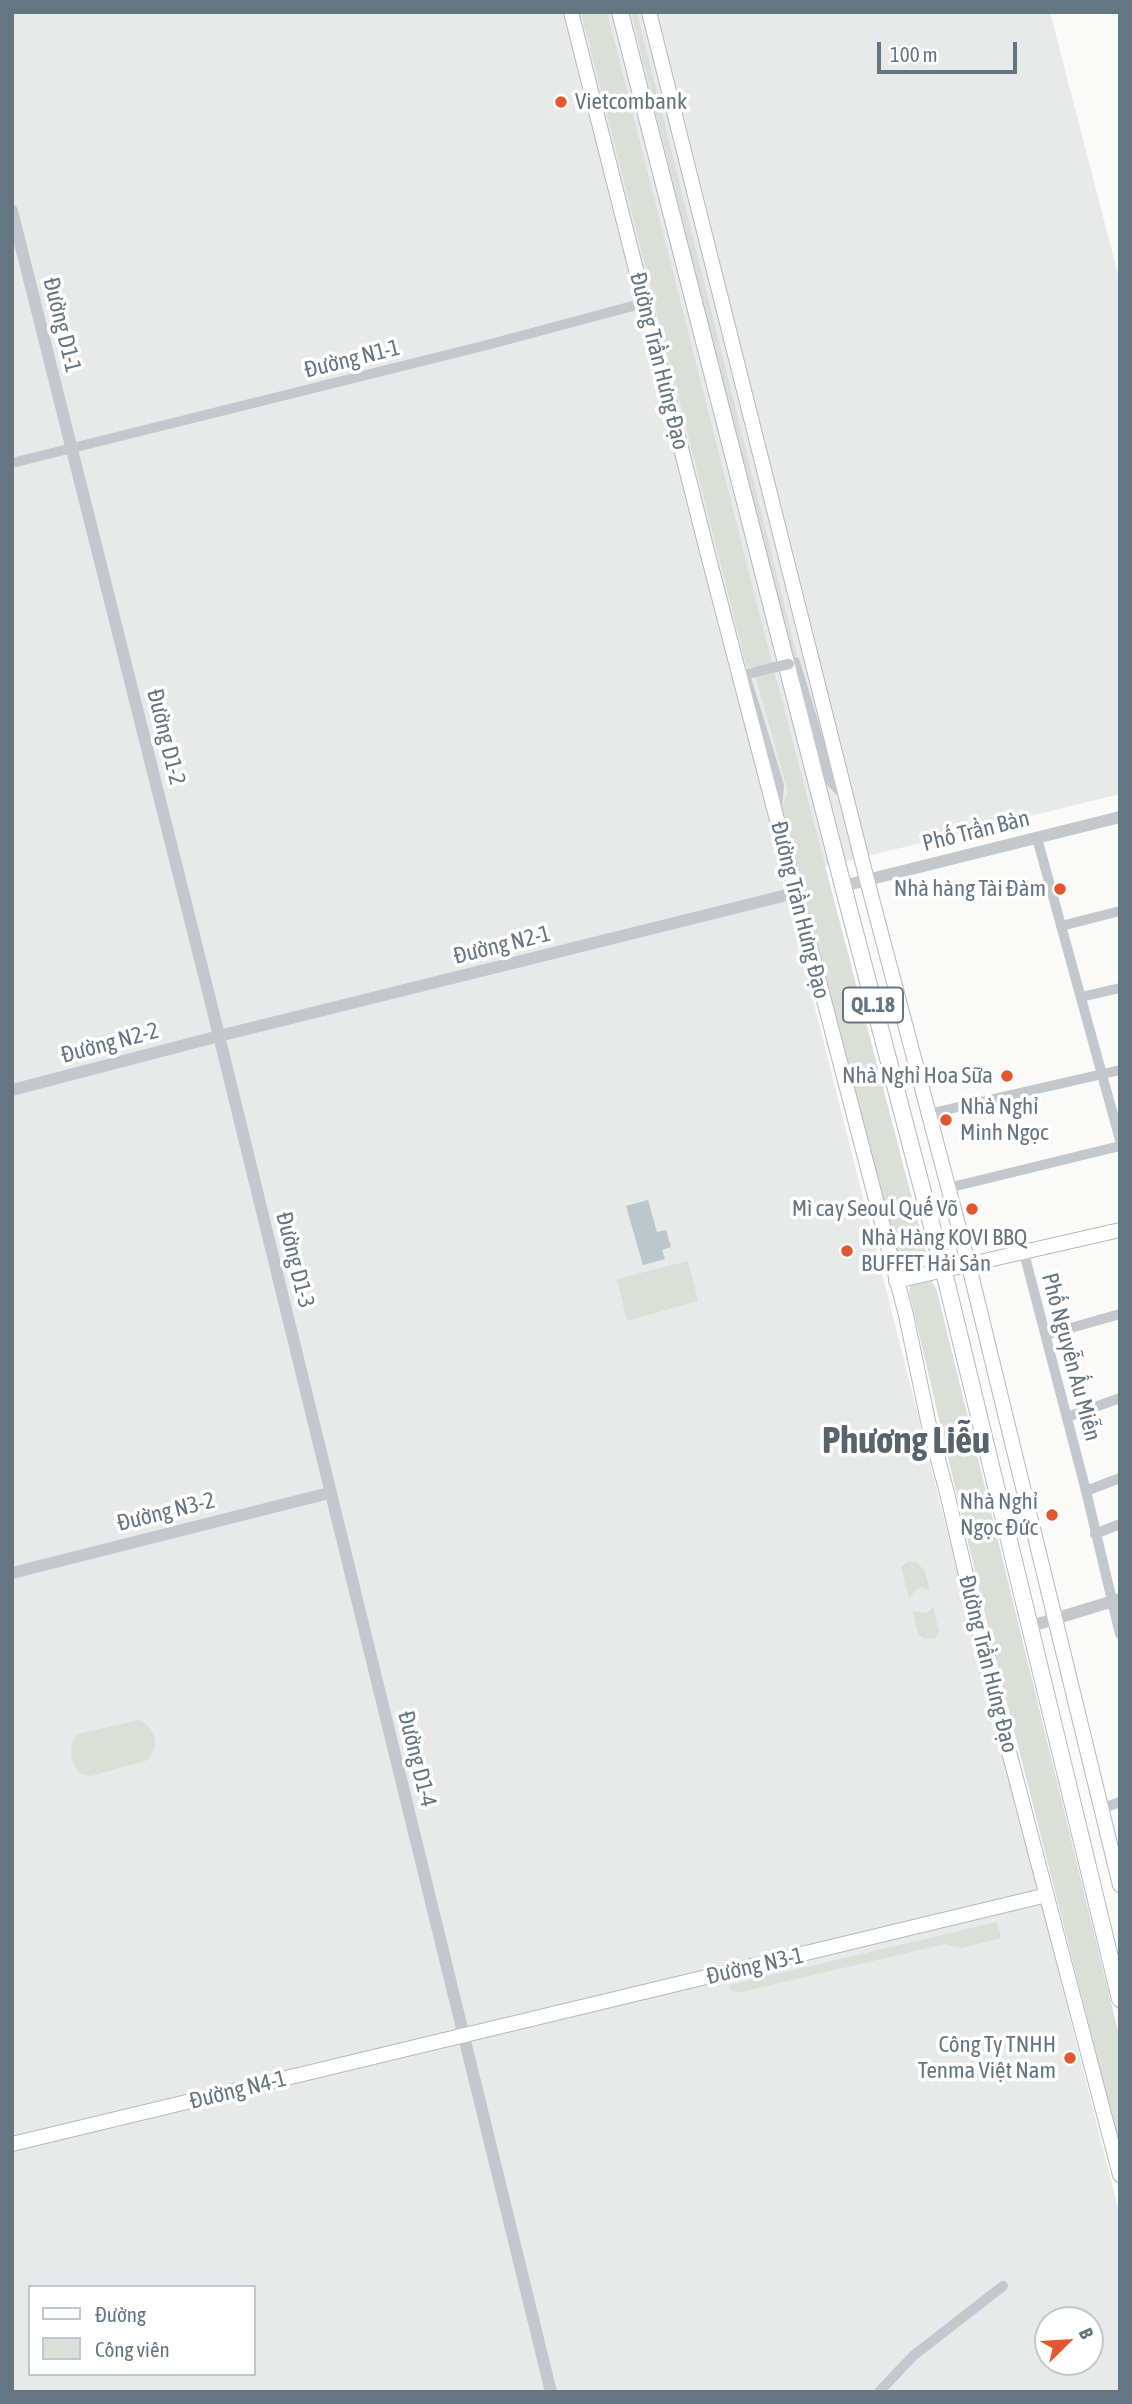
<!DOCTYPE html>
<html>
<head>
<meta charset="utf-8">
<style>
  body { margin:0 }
  #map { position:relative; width:1132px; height:2404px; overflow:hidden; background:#fafaf8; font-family:"Asap Condensed",sans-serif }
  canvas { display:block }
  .frame { position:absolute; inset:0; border:14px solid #657683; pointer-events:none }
  .legend { position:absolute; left:28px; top:2285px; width:228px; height:91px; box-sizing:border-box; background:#fff; border:2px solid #c1c8cd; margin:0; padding:9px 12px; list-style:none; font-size:21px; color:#657683 }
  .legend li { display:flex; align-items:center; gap:14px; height:35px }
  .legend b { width:35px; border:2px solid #c1c8cd }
  .north { position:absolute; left:1034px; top:2306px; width:70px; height:70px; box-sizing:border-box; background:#fff; border:2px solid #c1c8cd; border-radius:50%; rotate:66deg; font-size:19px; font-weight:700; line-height:28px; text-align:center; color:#657683 }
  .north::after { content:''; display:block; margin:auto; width:24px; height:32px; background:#e4572e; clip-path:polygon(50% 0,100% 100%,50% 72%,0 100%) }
  .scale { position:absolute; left:877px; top:42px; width:140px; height:32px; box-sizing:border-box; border:4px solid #657683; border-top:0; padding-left:9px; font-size:21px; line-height:24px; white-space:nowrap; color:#657683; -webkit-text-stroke:5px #fff; paint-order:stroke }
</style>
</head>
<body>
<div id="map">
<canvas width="1132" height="2404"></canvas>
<div class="frame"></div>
<ul class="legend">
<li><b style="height:9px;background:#fff"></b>Đường</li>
<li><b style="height:19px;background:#dadfd7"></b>Công viên</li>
</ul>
<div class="north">B</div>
<div class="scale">100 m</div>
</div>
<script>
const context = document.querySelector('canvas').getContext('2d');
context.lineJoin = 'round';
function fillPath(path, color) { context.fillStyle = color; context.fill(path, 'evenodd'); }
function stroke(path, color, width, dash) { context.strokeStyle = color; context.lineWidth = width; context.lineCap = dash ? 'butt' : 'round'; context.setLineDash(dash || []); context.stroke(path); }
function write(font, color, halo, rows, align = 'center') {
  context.font = font + ' "Asap Condensed",sans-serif'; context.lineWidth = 7; context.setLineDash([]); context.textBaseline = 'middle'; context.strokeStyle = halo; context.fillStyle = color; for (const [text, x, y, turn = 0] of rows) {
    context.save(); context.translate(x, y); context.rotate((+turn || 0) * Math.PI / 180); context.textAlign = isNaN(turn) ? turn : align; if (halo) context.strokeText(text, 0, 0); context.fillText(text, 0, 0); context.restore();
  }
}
const built = new Path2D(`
  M12 12H1050L1120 282V794L782 877 1120 2216V2392H12ZM30 2287H254V2374H30ZM1048 2320H1090V2362H1048Z`);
const green = new Path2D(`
  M581 12H607L762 624 927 1256 915 1264H902L899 1260 782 807 788 792 753 667 747 668Z
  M631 12H637L797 656 790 657Z
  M688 1261 698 1301 627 1321 617 1279Z
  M932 1281 937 1291 1120 2039V2147L992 1644 909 1292 910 1286Z
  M909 1561 917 1562 925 1572 930 1591 921 1587 917 1589 909 1598 901 1567Z
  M933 1607 939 1632 935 1638 925 1639 918 1634 913 1611 927 1613Z
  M139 1720C156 1729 160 1745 148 1760L91 1776C71 1776 65 1746 78 1734Z
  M997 1922 1001 1938 962 1948 945 1944 741 1992H734L730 1989V1985Z`);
const water = new Path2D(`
  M648 1200 657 1232 666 1230 671 1247 662 1250 665 1259 643 1265 626 1206Z`);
const minor = new Path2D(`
  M12 463 487 345 644 303
  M789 664 795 662 831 782 844 795
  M771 668 745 675 779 785 777 807
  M1037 838 1120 1140
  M1061 926 1120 911
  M1081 997 1120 988
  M928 1114 1120 1070
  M948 1188 1120 1146
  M1024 1253 1086 1491 1120 1634
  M1046 1335 1120 1314
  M1067 1417 1120 1398
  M1086 1491 1120 1478
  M1095 1534 1120 1524
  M1101 1809 1120 1802
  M879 2392 913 2356 1003 2286`);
const tertiary = new Path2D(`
  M12 211C76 474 145 736 210 999 323 1463 435 1928 551 2392
  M843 886 1120 817
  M12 1090 219 1036 795 893
  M12 1573 329 1493
  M1028 1627 1120 1599`);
const secondary = new Path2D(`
  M571 12 707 551 906 1315 928 1421 948 1497 991 1683 1120 2175
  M649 12 867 880 969 1266 1120 1885
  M896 1281 1120 1230
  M12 2144 1047 1895`);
const trunk = new Path2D(`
  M620 12 843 886 947 1284 1120 1999`);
const minorBridge = new Path2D(`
  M771 668 789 664`);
const markers = [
  [561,102,7,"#e4572e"],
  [1060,889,7,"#e4572e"],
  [1007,1076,7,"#e4572e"],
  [946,1120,7,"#e4572e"],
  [972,1209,7,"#e4572e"],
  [847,1251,7,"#e4572e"],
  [1052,1515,7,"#e4572e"],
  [1070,2058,7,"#e4572e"]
];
const shields = [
  [873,1005,60]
];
const shieldNames = [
  ["QL.18",873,1005]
];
const poiNames = [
  ["Vietcombank",575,102,"left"],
  ["Nhà hàng Tài Đàm",1046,889],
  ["Nhà Nghỉ Hoa Sữa",993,1076],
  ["Nhà Nghỉ",960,1107,"left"],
  ["Minh Ngọc",960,1133,"left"],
  ["Mì cay Seoul Quế Võ",958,1209],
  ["Nhà Hàng KOVI BBQ",861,1238,"left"],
  ["BUFFET Hải Sản",861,1264,"left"],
  ["Nhà Nghỉ",1038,1502],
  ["Ngọc Đức",1038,1528],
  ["Công Ty TNHH",1056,2045],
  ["Tenma Việt Nam",1056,2071]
];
const streetNames = [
  ["Đường D1-1",62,325,76],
  ["Đường N1-1",352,359,-14],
  ["Đường Trần Hưng Đạo",659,361,76],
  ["Đường D1-2",166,737,76],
  ["Phố Trần Bàn",976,831,-14],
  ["Đường Trần Hưng Đạo",800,910,76],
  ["Đường N2-1",502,945,-14],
  ["Đường N2-2",110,1043,-15],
  ["Đường D1-3",295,1260,76],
  ["Phố Nguyễn Ấu Miễn",1071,1357,75],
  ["Đường N3-2",166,1512,-14],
  ["Đường Trần Hưng Đạo",988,1664,76],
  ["Đường D1-4",417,1759,76],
  ["Đường N3-1",755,1966,-13],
  ["Đường N4-1",238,2090,-14]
];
const townNames = [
  ["Phương Liễu",906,1441]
];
fillPath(built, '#e8e9e9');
fillPath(green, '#dadfd7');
fillPath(water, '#bbc7cb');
stroke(secondary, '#b3babf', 16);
stroke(trunk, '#b4b9bd', 18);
stroke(minor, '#c3c8cc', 10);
stroke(tertiary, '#c3c8cc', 12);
stroke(secondary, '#fff', 14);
stroke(trunk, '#fff', 16);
stroke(minorBridge, '#c3c8cc', 10);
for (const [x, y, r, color] of markers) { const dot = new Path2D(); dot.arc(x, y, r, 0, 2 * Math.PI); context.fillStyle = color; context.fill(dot); stroke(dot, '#fff', 2.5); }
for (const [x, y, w] of shields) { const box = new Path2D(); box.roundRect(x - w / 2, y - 17.5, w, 35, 5); context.fillStyle = '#fff'; context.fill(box); stroke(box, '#657683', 2); }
write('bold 21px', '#657683', null, shieldNames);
write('23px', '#657683', '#fff', poiNames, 'right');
write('23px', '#657683', '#fff', streetNames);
write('bold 37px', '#57646e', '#fff', townNames);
</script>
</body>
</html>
